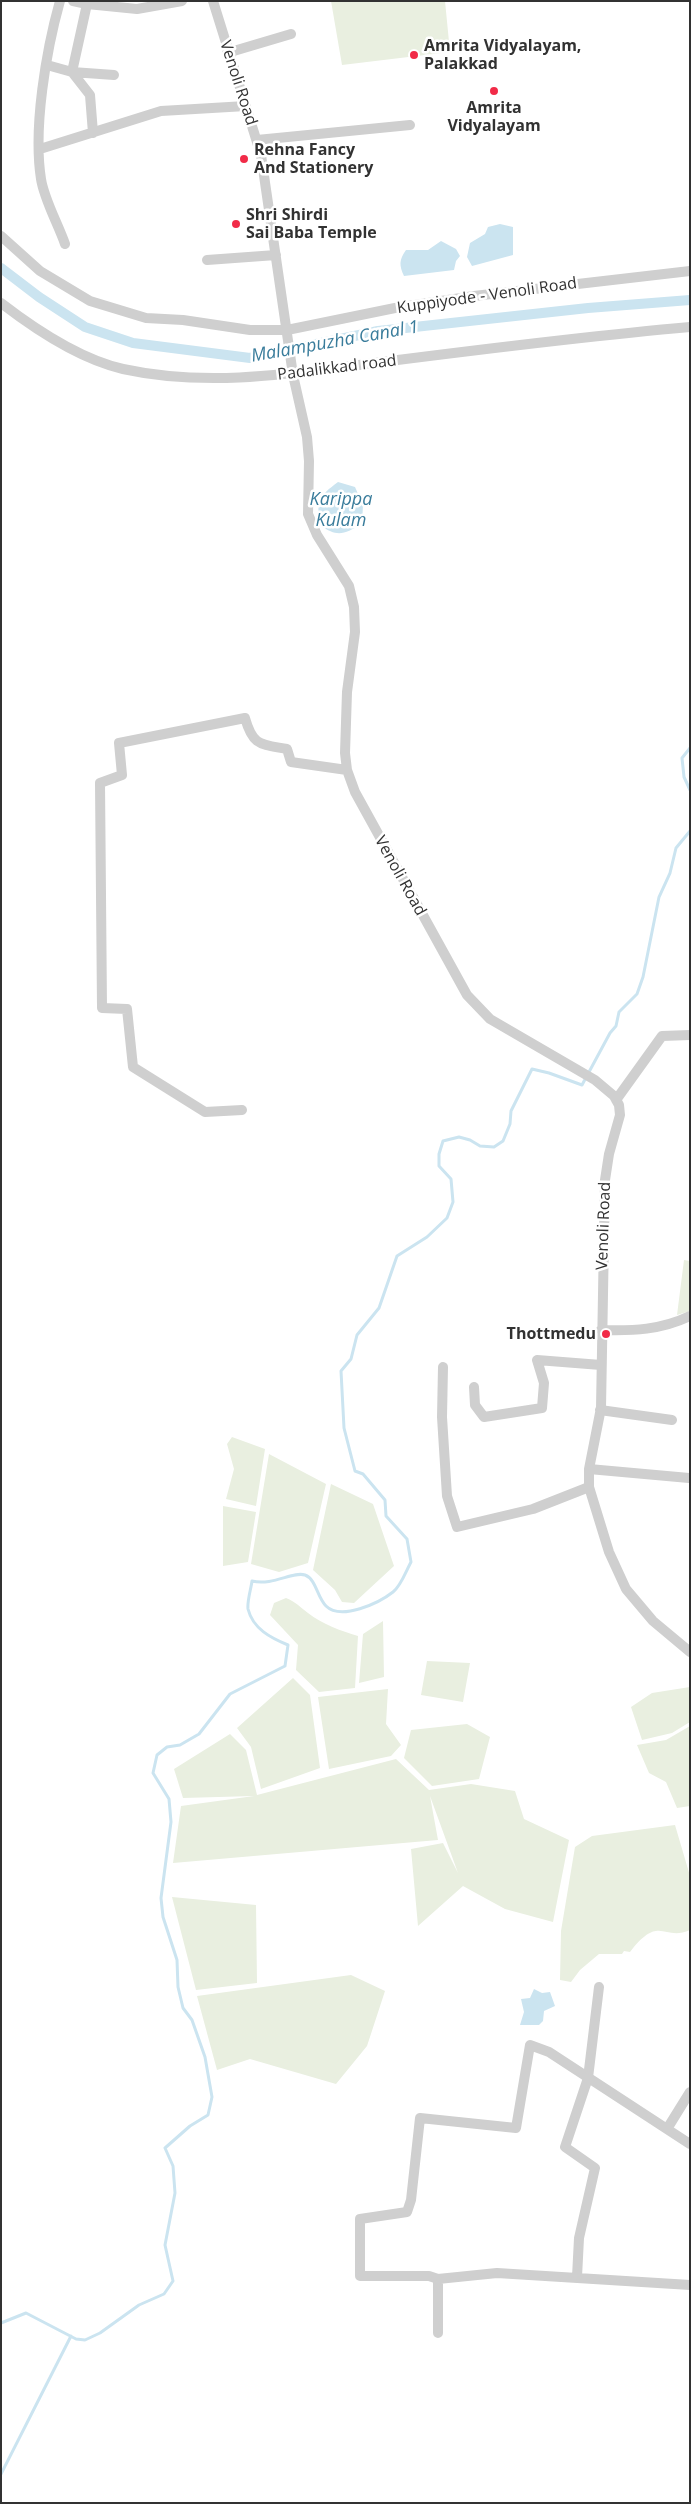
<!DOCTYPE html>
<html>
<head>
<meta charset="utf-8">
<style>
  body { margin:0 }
  #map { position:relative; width:691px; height:2504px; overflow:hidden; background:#fff; font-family:"Open Sans",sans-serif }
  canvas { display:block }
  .frame { position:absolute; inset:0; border:2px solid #323232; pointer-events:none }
</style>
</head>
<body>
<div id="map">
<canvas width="691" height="2504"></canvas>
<div class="frame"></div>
</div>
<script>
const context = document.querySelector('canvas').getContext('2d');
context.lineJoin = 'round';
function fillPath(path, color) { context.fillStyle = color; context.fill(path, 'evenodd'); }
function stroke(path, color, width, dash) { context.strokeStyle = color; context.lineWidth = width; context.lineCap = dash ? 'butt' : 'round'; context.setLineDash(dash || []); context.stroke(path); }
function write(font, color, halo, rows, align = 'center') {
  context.font = font + ' "Open Sans",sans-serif'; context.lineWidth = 5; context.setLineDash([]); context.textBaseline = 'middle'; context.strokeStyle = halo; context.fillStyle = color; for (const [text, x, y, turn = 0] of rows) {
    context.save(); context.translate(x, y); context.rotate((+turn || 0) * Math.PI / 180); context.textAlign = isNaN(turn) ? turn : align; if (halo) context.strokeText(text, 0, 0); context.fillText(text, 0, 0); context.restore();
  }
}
const green = new Path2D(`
  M331 1H445L450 52 342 65Z
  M684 1260 690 1261V1311L677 1315Z
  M232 1437 265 1449 256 1506 226 1499 234 1469 227 1444Z
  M269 1454 326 1484 308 1563 279 1572 251 1564Z
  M331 1484 373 1504 394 1566 354 1603 342 1602 335 1590 313 1570Z
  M223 1506 256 1512 248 1562 223 1566Z
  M286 1598C296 1602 300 1607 308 1613 322 1624 341 1631 358 1636L355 1688 319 1692 296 1670 298 1645 270 1615 274 1603Z
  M383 1621 384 1677 359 1683 363 1634Z
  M427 1661 470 1663 463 1702 421 1695Z
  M293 1678 310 1695 320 1768 261 1789 251 1747 237 1728Z
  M690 1687V1722L672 1733 642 1740 631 1707 652 1693Z
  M388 1689 386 1724 401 1745 391 1756 329 1769 318 1697Z
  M467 1724 490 1737 479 1779 432 1786 404 1758 411 1730Z
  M690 1726V1806L677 1808 666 1782 649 1773 637 1745 666 1740Z
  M230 1734 246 1750 257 1795 396 1759 429 1790 471 1784 515 1791 524 1819 569 1840 553 1922 505 1909 463 1886 418 1926 411 1849 443 1843 458 1873 430 1796 438 1840 173 1863 181 1806 254 1796 183 1798 174 1769Z
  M675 1825 690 1876V1930C663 1942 660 1913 630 1952L624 1951 622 1954H599L580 1970 571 1982 560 1980 561 1931 575 1847 592 1836Z
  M172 1897 256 1905 257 1983 196 1990Z
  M351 1975 385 1991 367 2046 336 2084 250 2059 217 2070 197 1996Z`);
const water = new Path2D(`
  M500 224 513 227V255L472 266 467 257 470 243 485 234 488 227Z
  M441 241 456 249 460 256 456 261 454 270 404 276C399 265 399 260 406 250H428Z
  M338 482 355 487 363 505 362 524C344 534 338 538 320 525 316 501 319 496 338 482Z
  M534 1989 542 1993 550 1992 555 2006 544 2011 543 2021 539 2025H520L524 2012 521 1999 530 1998Z`);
const stream = new Path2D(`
  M690 748 682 758 684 777 690 790
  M1 2323 26 2313 76 2339 85 2340 100 2333 139 2305 164 2294 173 2281 165 2245 175 2193 173 2166 165 2148 190 2126 208 2115 212 2097 205 2057 192 2020 183 2008 178 1987 177 1960 163 1917 161 1898 171 1822 169 1799 153 1773 157 1755 167 1747 180 1745 199 1734 230 1694 285 1666 288 1645C271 1638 253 1629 248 1609 247 1601 251 1589 252 1581 273 1586 293 1571 305 1575 316 1579 317 1597 326 1606 341 1621 379 1603 393 1592 401 1586 406 1571 411 1562L407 1539 386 1516 385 1500 363 1474 355 1471 344 1428 341 1371 351 1359 357 1335 379 1308 397 1256 427 1237 447 1218 453 1202 451 1179 439 1166V1154L443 1141 459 1137 470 1140 480 1146 494 1147 503 1141 510 1124 511 1111 532 1069 549 1073 582 1085 610 1033 616 1026 619 1012 637 994 643 977 659 897 670 873 676 848 690 831
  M1 2474 71 2336`);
const canal = new Path2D(`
  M1 268 39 297 85 327 133 343 250 358 378 331 588 308 690 300`);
const minor = new Path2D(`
  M60 1C46 51 33 128 41 179 44 199 58 224 65 244
  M73 1 87 4 72 72 90 95 93 133
  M213 1 261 155 293 375 307 437 309 461 308 514 317 535 349 586 354 607 355 632 347 692 345 753 347 770 355 792 467 995 490 1019 595 1080 614 1096 619 1105 620 1115 609 1154 605 1180 601 1408 589 1469V1487L609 1552 626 1589 653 1621 690 1652
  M87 4 137 9 182 1
  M227 53 291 34
  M47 65 72 72 114 75
  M257 140 410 125
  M40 149 161 111 246 106
  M1 236 40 271 90 301 146 318 183 320 250 330H287L395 308 474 296 690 271
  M207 260 276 255
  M1 303C36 330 79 359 123 369 210 388 296 373 382 362 484 349 587 336 690 327
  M616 1100 662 1036 690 1035
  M242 1110 205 1112 133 1067 127 1009 102 1008 100 783 122 775 119 743 245 718C253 746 260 744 287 749L291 762 347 770
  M601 1330C633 1331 661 1330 690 1316
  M443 1367 442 1417 447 1496 457 1527 533 1509 589 1487
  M474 1387 475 1405 484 1417 542 1408 544 1383 537 1360 601 1365
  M600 1410 672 1420
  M589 1469 689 1478
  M667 2129 690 2092
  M690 2144 549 2052 530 2045 516 2128 420 2118 411 2200 407 2212 360 2219V2276H429L438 2279 497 2273 690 2285
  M577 2277 579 2238 595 2168 565 2147 588 2078 599 1987
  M438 2279V2333`);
const markers = [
  [414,55,5,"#f12b48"],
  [494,91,5,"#f12b48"],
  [244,159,5,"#f12b48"],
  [236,224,5,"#f12b48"],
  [606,1334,5,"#f12b48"]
];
const poiNames = [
  ["Amrita Vidyalayam,",424,46],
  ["Palakkad",424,64],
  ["Amrita",494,108,"center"],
  ["Vidyalayam",494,126,"center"],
  ["Rehna Fancy",254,150],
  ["And Stationery",254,168],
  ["Shri Shirdi",246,215],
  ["Sai Baba Temple",246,233],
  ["Thottmedu",596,1334,"right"]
];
const streetNames = [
  ["Venoli Road",238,83,72],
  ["Kuppiyode - Venoli Road",487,296,-8],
  ["Padalikkad road",337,368,-7],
  ["Venoli Road",400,876,61],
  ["Venoli Road",604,1226,-88]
];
const waterNames = [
  ["Malampuzha Canal 1",335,342,-10],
  ["Karippa",341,500],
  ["Kulam",341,521]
];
fillPath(green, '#e9efe0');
fillPath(water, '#cbe4f0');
stroke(stream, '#cbe4f0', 3);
stroke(canal, '#cbe4f0', 10);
stroke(minor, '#cfcfcf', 10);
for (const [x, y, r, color] of markers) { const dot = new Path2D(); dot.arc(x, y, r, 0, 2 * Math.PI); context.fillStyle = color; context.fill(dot); stroke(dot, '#fff', 2); }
write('bold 16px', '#323232', '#fff', poiNames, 'left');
write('16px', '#323232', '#fff', streetNames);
write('italic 18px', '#397c9b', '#fff', waterNames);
</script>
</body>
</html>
